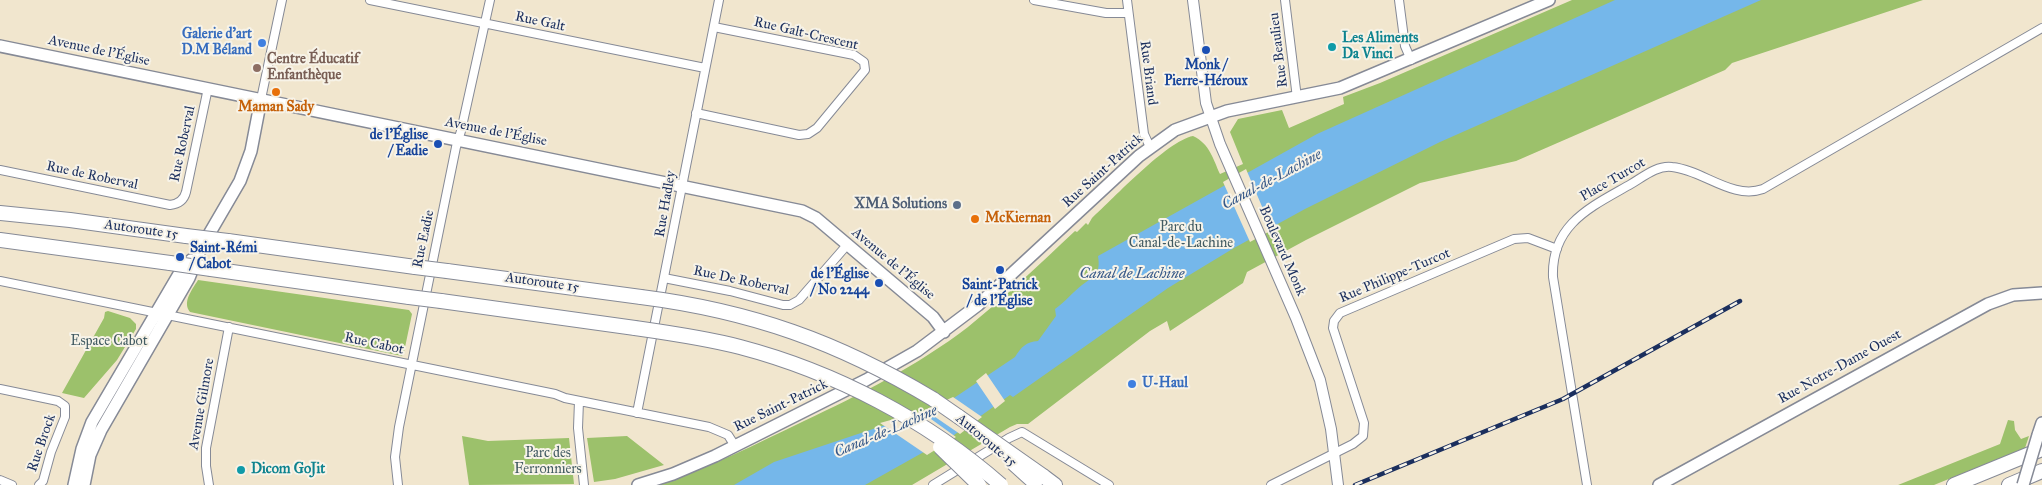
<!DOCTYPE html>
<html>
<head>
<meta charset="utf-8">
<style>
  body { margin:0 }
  canvas { display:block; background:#f1e6ce }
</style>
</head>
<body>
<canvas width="2042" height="485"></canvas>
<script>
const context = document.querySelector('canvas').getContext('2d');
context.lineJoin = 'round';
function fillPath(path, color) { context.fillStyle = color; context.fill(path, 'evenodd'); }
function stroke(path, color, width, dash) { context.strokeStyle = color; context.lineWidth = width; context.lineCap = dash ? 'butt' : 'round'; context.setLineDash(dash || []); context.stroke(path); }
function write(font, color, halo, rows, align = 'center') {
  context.font = font + ' "IM FELL Great Primer",serif'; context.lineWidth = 4; context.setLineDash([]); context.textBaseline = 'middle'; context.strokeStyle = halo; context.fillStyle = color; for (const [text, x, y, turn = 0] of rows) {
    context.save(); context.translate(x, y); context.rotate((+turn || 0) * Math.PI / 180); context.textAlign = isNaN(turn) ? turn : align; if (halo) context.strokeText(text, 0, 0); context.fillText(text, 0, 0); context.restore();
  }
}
const green = new Path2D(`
  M1572 0H1923L1732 63 1725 70 1516 161 1420 183 1306 240 1247 272 1243 283 1170 331 1167 321 1150 331 1028 424H1017L1010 427 912 485H658C709 468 756 444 804 421 861 394 917 366 968 327 1005 297 1040 264 1075 231L1077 232 1086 223 1088 225 1092 218C1114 198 1167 141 1193 136 1210 144 1213 159 1220 174L1243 164 1230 132 1238 119 1282 110 1289 128 1344 104 1343 97 1380 83Z
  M198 280 409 310 412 314 404 352 402 356 190 312C182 302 192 290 198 280Z
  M108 311 130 318 136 324V329L117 360 84 398 62 393 104 318 105 312Z
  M2008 420 2014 421 2015 430 2021 439 2029 436 2025 448 1934 485H1898L2000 444Z
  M462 436 488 441 569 438 574 484 469 485Z
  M627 436 664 465 615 479 594 482 587 438Z`);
const water = new Path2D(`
  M1615 0H1761L1440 142 1305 209 1234 248 1168 288 1013 397 1010 395 954 435 865 485H734L774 462 942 406 1015 357C1021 347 1026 342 1038 341L1056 316 1055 309C1065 302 1073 292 1082 285 1094 276 1101 274 1098 256L1317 134Z`);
const pier = new Path2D(`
  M1246 169 1272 230 1250 242 1223 182Z
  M986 373 1005 401 995 409 976 381Z
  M953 397 982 417 960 434 925 410Z
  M919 412 931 419 956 437 927 455 880 423Z`);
const minor = new Path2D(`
  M370 0 705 68
  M1034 0 1106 13H1128
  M1127 0 1144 134 1150 147
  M1285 0 1297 98
  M1399 0 1405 46 1411 60
  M261 99 282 0
  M696 113 799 135 808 134 817 128 865 70 864 62 854 55 714 27
  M0 170 170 205C179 204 184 200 186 192L208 88
  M664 278 730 291 783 305H790L799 300 847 245
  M0 281 555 394 565 398 709 427 728 435 735 446
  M0 389 58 401 65 406V417L51 452 43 481 39 485
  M579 401 578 428 584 485
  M637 413 719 0
  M0 480 12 485
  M209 485 206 466V448L229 327
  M398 485 395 457 399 427 456 147 461 131 490 0
  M933 485 1009 438 1022 432 1109 485
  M1271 485 1353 444 1363 436 1364 423 1333 328 1334 321 1340 313 1514 239 1528 238 1557 249
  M1587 485 1553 277C1551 224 1591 207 1631 184 1643 177 1657 165 1672 167 1703 170 1732 200 1763 189L2042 28`);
const tertiary = new Path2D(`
  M1193 0 1206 103 1220 144 1296 318 1320 380 1331 429 1338 485`);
const secondary = new Path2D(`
  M0 46 802 211 816 218 933 317 944 332
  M2038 435 2042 423
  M74 485 82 449 92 422 179 274 191 260
  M84 485 90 455 101 430 189 278 201 248 240 181 251 151 261 99
  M638 485 673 474 715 456 866 380 917 351 978 305 1139 156 1175 130 1227 111 1340 88 1549 0
  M1659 485 1988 304 2013 295 2042 293`);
const motorway = new Path2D(`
  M0 213 70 220 186 236
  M0 240 170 263
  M228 241 415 267
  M211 269 409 297
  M447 271 641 297
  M441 301 635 328
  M933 399 959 417
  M1043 476 1055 485
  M1954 485 2042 449
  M2009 485 2042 471`);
const rail = new Path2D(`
  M1355 485 1563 399 1740 301`);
const secondaryBridge = new Path2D(`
  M2023 485 2038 435`);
const motorwayBridge = new Path2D(`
  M186 236 228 241
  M170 263 211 269
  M415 267 447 271
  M409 297 441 301
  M641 297C751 311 838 342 933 399
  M635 328C670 333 706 338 740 347 835 372 927 420 1001 485
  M959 417 1043 476
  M940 447 979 485
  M1013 463 1035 483`);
const markers = [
  [262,43,5,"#3f7fe0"],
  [1332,47,5,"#0f9aa8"],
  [1206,50,5,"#1a4fb4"],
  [257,68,5,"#8d6e63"],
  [276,92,5,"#e8710a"],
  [438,144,5,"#1a4fb4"],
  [957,205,5,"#5c6f8a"],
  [975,219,5,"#e8710a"],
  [180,257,5,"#1a4fb4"],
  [1000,270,5,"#1a4fb4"],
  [879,283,5,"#1a4fb4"],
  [1132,384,5,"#3f7fe0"],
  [241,470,5,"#0f9aa8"]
];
const streetNames = [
  ["Rue Galt",540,22,12],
  ["Rue Galt-Crescent",806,34,13],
  ["Rue Beaulieu",1279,50,-97],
  ["Avenue de l'Église",99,51,12],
  ["Rue Briand",1148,73,83],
  ["Avenue de l'Église",496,132,11],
  ["Rue Roberval",183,144,-78],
  ["Rue Saint-Patrick",1103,171,-42],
  ["Rue de Roberval",92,176,12],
  ["Place Turcot",1613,180,-30],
  ["Rue Hadley",666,204,-80],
  ["Autoroute 15",141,230,8],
  ["Rue Eadie",424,239,-78],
  ["Boulevard Monk",1282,251,66],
  ["Avenue de l'Église",893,264,40],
  ["Rue Philippe-Turcot",1395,276,-23],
  ["Rue De Roberval",741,281,12],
  ["Autoroute 15",542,283,8],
  ["Rue Cabot",374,344,12],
  ["Rue Notre-Dame Ouest",1840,367,-29],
  ["Avenue Gilmore",202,404,-80],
  ["Rue Saint-Patrick",781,406,-26],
  ["Autoroute 15",986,441,40],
  ["Rue Brock",42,443,-71]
];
const shopNames = [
  ["Galerie d'art",252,35],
  ["D.M Béland",252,51],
  ["U-Haul",1142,384,"left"]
];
const cultureNames = [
  ["Les Aliments",1342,39],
  ["Da Vinci",1342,55],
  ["Dicom GoJit",251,470]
];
const educationNames = [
  ["Centre Éducatif",267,60],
  ["Enfanthèque",267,76]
];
const transitNames = [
  ["Monk /",1206,66],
  ["Pierre-Héroux",1206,82],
  ["de l'Église",428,136,"right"],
  ["/ Eadie",428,152,"right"],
  ["Saint-Rémi",190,249,"left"],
  ["/ Cabot",190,265,"left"],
  ["de l'Église",869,275,"right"],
  ["/ No 2244",869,291,"right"],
  ["Saint-Patrick",1000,286],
  ["/ de l'Église",1000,302]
];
const foodNames = [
  ["Maman Sady",276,108],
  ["McKiernan",985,219,"left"]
];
const serviceNames = [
  ["XMA Solutions",947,205]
];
const parkNames = [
  ["Parc du",1181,228],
  ["Canal-de-Lachine",1181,244],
  ["Espace Cabot",109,342],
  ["Parc des",548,454],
  ["Ferronniers",548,470]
];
const waterNames = [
  ["Canal-de-Lachine",1272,180,-28],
  ["Canal de Lachine",1132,274],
  ["Canal-de-Lachine",886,432,-23]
];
fillPath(green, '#9cc16b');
fillPath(water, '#75b7ea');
fillPath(pier, '#f1e6ce');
stroke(minor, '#868a96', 10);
stroke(tertiary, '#868a96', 12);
stroke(secondary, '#868a96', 14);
stroke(motorway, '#868a96', 16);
stroke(minor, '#fff', 8);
stroke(tertiary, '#fff', 10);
stroke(secondary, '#fff', 11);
stroke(motorway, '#fff', 14);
stroke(rail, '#1b2f5e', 4.5);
stroke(rail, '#f7f3e8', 2.5, [8]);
stroke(secondaryBridge, '#868a96', 14, []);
stroke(motorwayBridge, '#868a96', 16, []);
stroke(secondaryBridge, '#fff', 11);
stroke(motorwayBridge, '#fff', 14);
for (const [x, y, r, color] of markers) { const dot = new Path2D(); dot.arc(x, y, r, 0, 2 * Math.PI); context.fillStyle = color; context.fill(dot); stroke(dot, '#f7f3e8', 2); }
write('14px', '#1b2f5e', '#f7f3e8', streetNames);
write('bold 14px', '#366cbe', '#f7f3e8', shopNames, 'right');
write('bold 14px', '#0d838f', '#f7f3e8', cultureNames, 'left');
write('bold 14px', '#785e54', '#f7f3e8', educationNames, 'left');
write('bold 14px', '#164399', '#f7f3e8', transitNames);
write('bold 14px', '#c56008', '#f7f3e8', foodNames);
write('bold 14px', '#4e5e75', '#f7f3e8', serviceNames, 'right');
write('14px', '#425b62', '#f7f3e8', parkNames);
write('italic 15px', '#365888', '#f7f3e8', waterNames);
</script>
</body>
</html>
